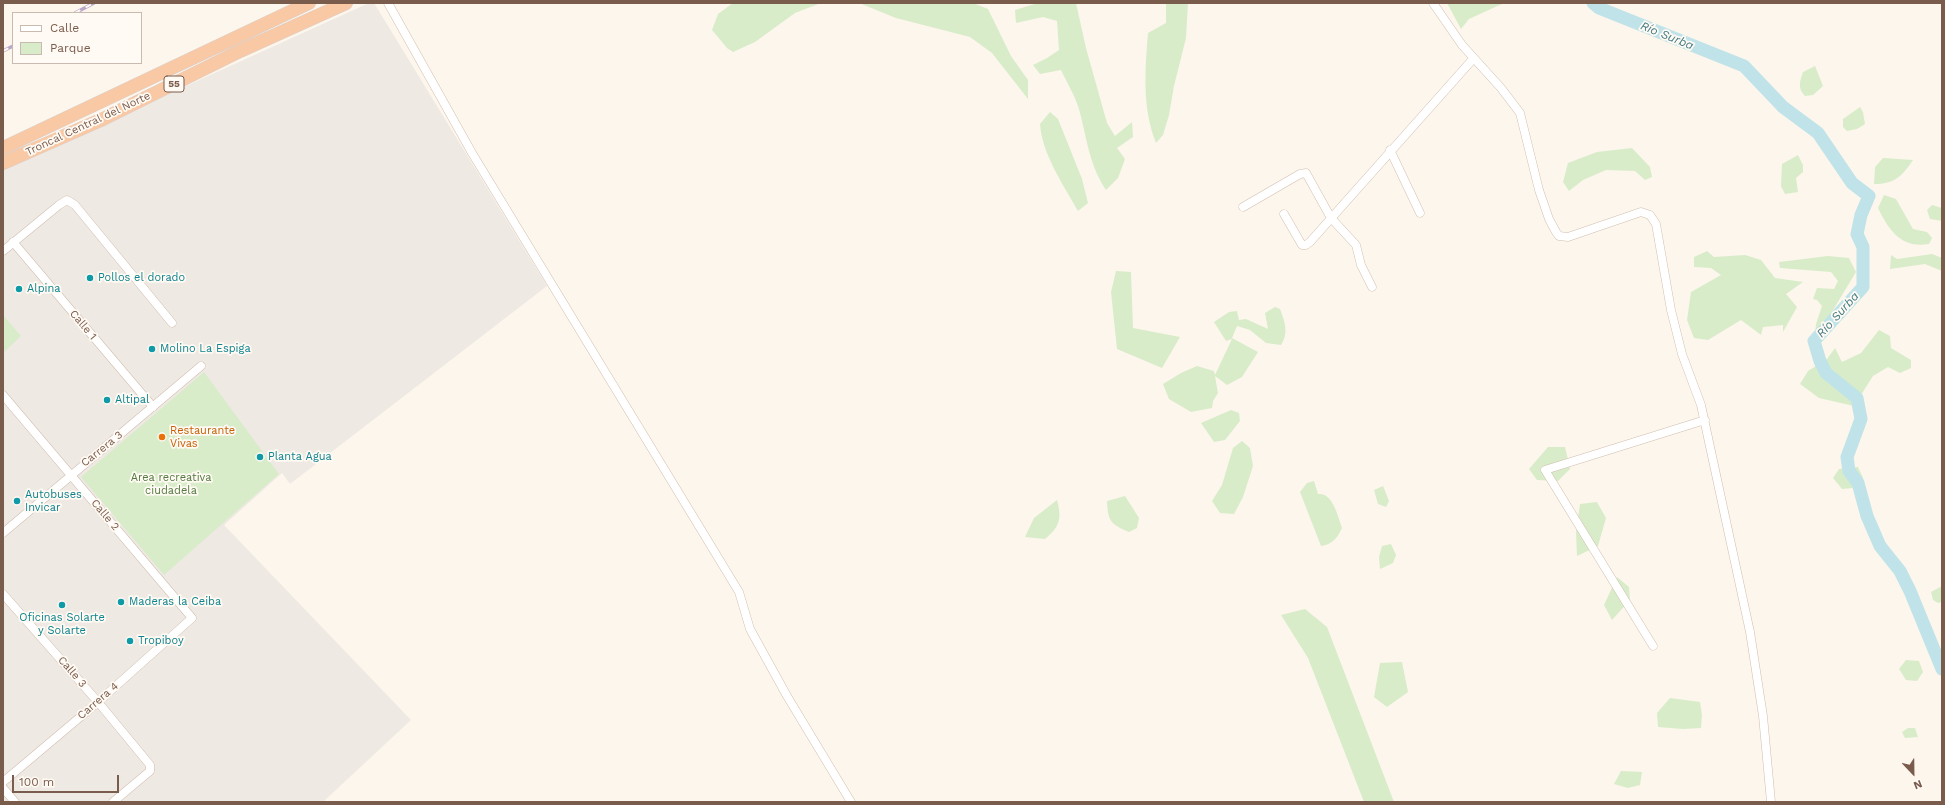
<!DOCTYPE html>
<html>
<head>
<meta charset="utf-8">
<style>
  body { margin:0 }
  #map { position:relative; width:1945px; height:805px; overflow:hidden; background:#fdf6ec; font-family:"Work Sans",sans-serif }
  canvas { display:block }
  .frame { position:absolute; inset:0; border:4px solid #7a5c4d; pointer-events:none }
  .legend { position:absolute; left:12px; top:12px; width:130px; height:52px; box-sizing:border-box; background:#fffaf3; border:1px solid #cabbb1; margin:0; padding:5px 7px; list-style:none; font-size:12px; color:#7a5c4d }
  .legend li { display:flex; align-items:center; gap:8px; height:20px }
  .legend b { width:20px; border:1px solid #cabbb1 }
  .north { position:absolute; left:1893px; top:753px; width:40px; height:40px; -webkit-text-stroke:3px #fffaf3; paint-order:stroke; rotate:158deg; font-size:11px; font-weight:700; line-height:16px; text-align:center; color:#7a5c4d }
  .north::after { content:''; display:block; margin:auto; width:14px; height:18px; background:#7a5c4d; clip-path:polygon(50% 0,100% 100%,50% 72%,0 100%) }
  .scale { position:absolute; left:12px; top:775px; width:107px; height:18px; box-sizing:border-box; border:2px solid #7a5c4d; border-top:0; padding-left:5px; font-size:12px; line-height:14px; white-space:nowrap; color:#7a5c4d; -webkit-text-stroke:3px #fffaf3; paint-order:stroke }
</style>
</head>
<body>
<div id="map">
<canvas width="1945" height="805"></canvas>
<div class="frame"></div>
<ul class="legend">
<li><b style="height:5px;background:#fff"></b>Calle</li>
<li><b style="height:11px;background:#d8ecc9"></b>Parque</li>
</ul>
<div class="north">N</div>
<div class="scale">100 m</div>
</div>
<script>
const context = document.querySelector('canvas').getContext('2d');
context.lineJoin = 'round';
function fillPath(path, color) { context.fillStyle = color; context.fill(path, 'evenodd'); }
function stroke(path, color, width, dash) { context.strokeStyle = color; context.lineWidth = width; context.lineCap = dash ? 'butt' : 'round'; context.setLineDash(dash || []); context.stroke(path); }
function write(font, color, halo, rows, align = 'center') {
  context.font = font + ' "Work Sans",sans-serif'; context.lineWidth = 3.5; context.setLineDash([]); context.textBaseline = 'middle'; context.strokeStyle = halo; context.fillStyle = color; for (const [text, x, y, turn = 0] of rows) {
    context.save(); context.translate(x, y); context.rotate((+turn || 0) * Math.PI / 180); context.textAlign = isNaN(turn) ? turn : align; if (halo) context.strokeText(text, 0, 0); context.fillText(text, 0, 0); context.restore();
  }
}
const industrial = new Path2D(`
  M369 3H374L547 286 290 484 282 473 224 525 411 720 323 802H3V169Z`);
const green = new Path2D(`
  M733 3H821L795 13 755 42 733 52 727 48 712 30 718 14Z
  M859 3H973L988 9 1011 56 1028 80V99L992 53 970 37 896 18Z
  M1038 3H1076L1086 48 1107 123 1115 136 1132 122 1133 137 1117 148 1125 159 1118 178 1106 190C1088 163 1087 136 1078 106 1074 94 1066 81 1061 70L1040 74 1033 65 1047 58 1059 50 1057 21 1043 17 1016 23 1015 10Z
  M1166 3H1188L1186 38 1174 86 1169 115 1163 135 1156 143C1142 107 1145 71 1148 33L1166 23Z
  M1447 3H1504L1469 19 1461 29Z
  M1815 66 1823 86 1813 95 1805 96C1797 88 1800 81 1803 72Z
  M1860 107 1863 112 1865 124 1857 129 1847 131 1843 127V119Z
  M1050 112 1058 119 1082 179 1088 203 1078 211C1063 184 1042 154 1040 124Z
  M1632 148 1650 167 1652 177 1645 180 1635 171 1606 170 1583 180 1569 191 1563 182 1568 163 1597 152Z
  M1798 155 1803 165V172L1796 178 1798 192 1785 194 1781 186 1782 164Z
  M1883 158 1913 160C1902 176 1895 184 1874 184L1875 167Z
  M1884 195 1896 199 1913 229 1927 232 1932 238 1929 244C1901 249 1889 230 1878 208Z
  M1932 205 1942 208V221L1930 219 1927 210Z
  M1707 251 1714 257 1745 255 1761 260 1775 278 1803 282 1786 294 1797 307 1783 332V325L1763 327 1761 335 1741 320 1708 340 1694 338 1687 320 1691 292 1721 275 1711 268 1694 267V257Z
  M1932 254 1942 258V271L1925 264 1890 269 1891 255 1897 259Z
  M1828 256 1849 258 1856 272 1818 335 1815 334 1816 324 1822 306 1817 300 1813 299 1817 288 1834 289 1838 281 1831 272 1780 268 1779 262Z
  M1116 271 1131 272 1133 328 1180 337 1162 368 1117 349 1111 292Z
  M1275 307 1280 309C1285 322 1289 333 1281 345L1266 343 1250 330 1237 326 1232 338 1258 352 1242 377 1227 385 1215 376 1218 393 1213 401 1212 408 1191 412 1169 399 1163 384 1181 373 1197 366 1214 371 1215 375 1232 339 1226 341 1214 322 1229 312 1237 311 1239 320 1246 319 1268 329 1265 313Z
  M3 315 21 336 3 353Z
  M1879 330 1890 336 1891 348 1911 360V368L1900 373 1888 367 1873 376 1854 406 1819 398 1800 384 1808 371 1827 359 1835 348 1842 362 1861 353Z
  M204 372 279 474 164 575 81 477Z
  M1231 410 1239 413 1240 421 1225 440 1214 442 1201 423Z
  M1242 441 1250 448 1253 466 1243 497 1234 514 1220 513 1212 501 1222 485 1233 448Z
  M1548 447H1565L1570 469 1558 481 1537 480 1529 469Z
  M1858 467 1863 478 1852 488 1842 489 1833 478 1839 469Z
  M1314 481 1318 494C1333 492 1338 517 1342 528 1338 537 1332 545 1321 546L1300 492 1307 483Z
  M1383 486 1389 501 1386 507 1378 504 1374 490Z
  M1125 496 1139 518 1137 528 1129 532C1110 524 1108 521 1107 501Z
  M1057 500C1062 518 1060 527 1045 539L1025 537 1034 518Z
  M1597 502 1606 518 1598 546 1577 556 1576 532 1580 504Z
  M1391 544 1396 555 1393 563 1380 569 1379 557 1382 546Z
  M1617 577 1629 587 1630 600 1612 620 1604 605Z
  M1942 586V602L1938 603 1933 600 1931 592Z
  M1305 609 1327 627 1394 802H1364L1308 658 1281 615Z
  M1906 660 1919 661 1923 672 1917 681 1906 680 1899 669Z
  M1402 662 1408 692 1387 707 1374 697 1380 663Z
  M1670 698 1700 702 1702 715 1701 728 1683 729 1658 727 1657 713Z
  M1908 728H1915L1918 737 1905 738 1902 732Z
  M1621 771 1642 772 1640 785 1628 788 1614 784Z`);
const river = new Path2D(`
  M1593 3 1599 8 1744 66 1783 107 1818 133 1852 183 1869 196 1861 215 1857 234 1863 247V287L1814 341 1820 361 1826 373 1857 398 1861 419 1847 457 1849 471 1858 483 1867 516 1880 546 1900 571 1910 591 1942 669`);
const minor = new Path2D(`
  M388 3 472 153 739 592 750 629 787 696 851 802
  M1433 3 1462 45 1501 88 1520 113 1539 190 1549 219 1556 232 1559 236 1568 237 1641 212 1650 215 1656 224 1671 310 1682 354 1701 405 1750 632 1763 716 1771 802
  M1390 150 1420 213
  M1243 207 1300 174 1306 173 1331 218 1356 245 1361 265 1372 287
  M1284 214 1302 245H1306L1310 242 1473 59
  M13 242 153 407
  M3 251 59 205 67 200 75 205 172 323
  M3 395 192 618 98 702 3 782
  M3 533 201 366
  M3 594 98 702 150 765V771L113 802
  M1653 646 1545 470 1705 420
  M3 788 15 802`);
const trunk = new Path2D(`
  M3 148 309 3
  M3 163 103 119 240 51 346 3`);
const rail = new Path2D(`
  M75 13 94 3
  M3 51 13 46`);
const markers = [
  [90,278,4,"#0f9aa8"],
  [19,289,4,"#0f9aa8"],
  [152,349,4,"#0f9aa8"],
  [107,400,4,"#0f9aa8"],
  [162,437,4,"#e8710a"],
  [260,457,4,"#0f9aa8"],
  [17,501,4,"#0f9aa8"],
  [121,602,4,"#0f9aa8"],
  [62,605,4,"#0f9aa8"],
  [130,641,4,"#0f9aa8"]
];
const shields = [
  [174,84,20]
];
const shieldNames = [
  ["55",174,84]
];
const streetNames = [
  ["Troncal Central del Norte",88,124,-25],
  ["Calle 1",83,325,50],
  ["Carrera 3",102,449,-39],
  ["Calle 2",105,515,50],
  ["Calle 3",72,672,49],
  ["Carrera 4",98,701,-41]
];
const cultureNames = [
  ["Pollos el dorado",98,278],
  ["Alpina",27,289],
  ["Molino La Espiga",160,349],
  ["Altipal",115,400],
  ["Planta Agua",268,457],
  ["Autobuses",25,495],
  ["Invicar",25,508],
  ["Maderas la Ceiba",129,602],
  ["Oficinas Solarte",62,618,"center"],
  ["y Solarte",62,631,"center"],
  ["Tropiboy",138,641]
];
const foodNames = [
  ["Restaurante",170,431],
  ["Vivas",170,444]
];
const parkNames = [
  ["Area recreativa",171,478],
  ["ciudadela",171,491]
];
const waterNames = [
  ["Río Surba",1667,36,22],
  ["Río Surba",1838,315,-48]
];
fillPath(industrial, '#efe9e4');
fillPath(green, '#d8ecc9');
stroke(river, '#bfe3e8', 13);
stroke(minor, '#d1beb0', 9);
stroke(trunk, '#dad1cd', 14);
stroke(minor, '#fff', 8);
stroke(trunk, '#f9c8a4', 13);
stroke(rail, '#b9a8c9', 3.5);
stroke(rail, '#fffaf3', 2, [6]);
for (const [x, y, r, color] of markers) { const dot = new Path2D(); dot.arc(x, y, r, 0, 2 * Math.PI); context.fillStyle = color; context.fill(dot); stroke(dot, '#fffaf3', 1.5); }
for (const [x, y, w] of shields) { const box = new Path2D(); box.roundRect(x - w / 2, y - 8, w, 16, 3); context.fillStyle = '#fffaf3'; context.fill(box); stroke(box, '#7a5c4d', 1); }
write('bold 10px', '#7a5c4d', null, shieldNames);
write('11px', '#7a5c4d', '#fffaf3', streetNames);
write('11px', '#0d838f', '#fffaf3', cultureNames, 'left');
write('11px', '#c56008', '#fffaf3', foodNames, 'left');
write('11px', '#537a41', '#fffaf3', parkNames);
write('italic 12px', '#437c86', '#fffaf3', waterNames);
</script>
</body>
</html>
